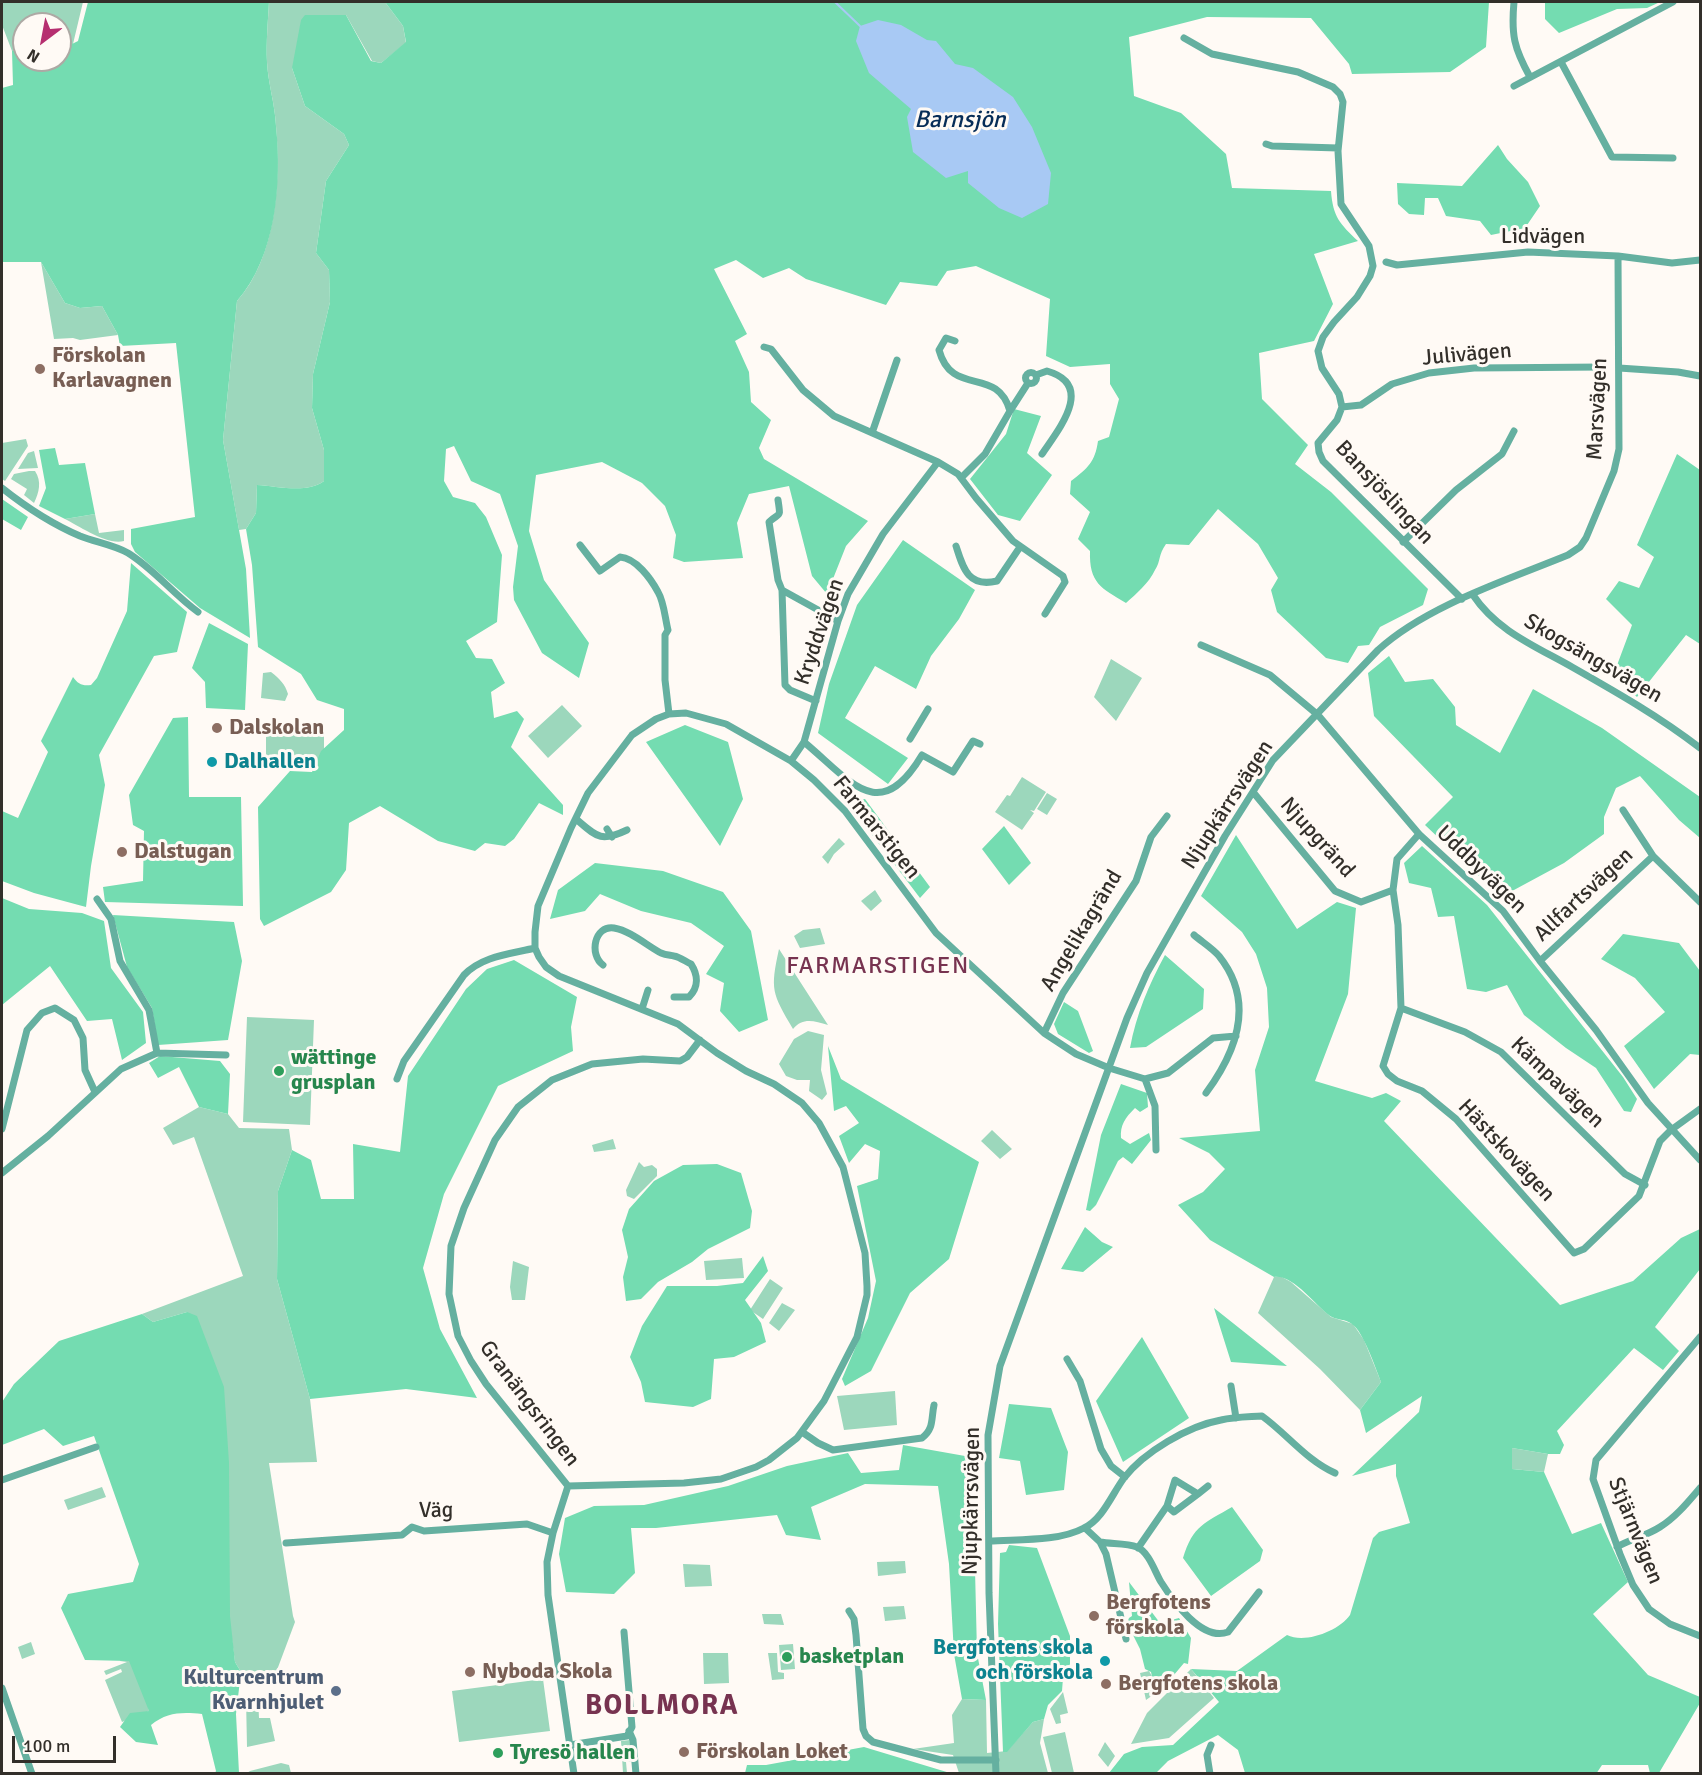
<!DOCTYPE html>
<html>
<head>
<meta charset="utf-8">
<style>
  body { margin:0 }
  #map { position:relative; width:1702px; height:1775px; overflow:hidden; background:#fffaf5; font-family:Signika,sans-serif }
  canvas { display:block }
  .frame { position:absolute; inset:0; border:3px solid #332f2a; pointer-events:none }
  .north { position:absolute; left:12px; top:12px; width:60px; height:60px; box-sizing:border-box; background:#fffaf5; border:2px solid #ada9a4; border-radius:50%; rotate:212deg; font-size:16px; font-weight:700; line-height:24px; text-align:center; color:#332f2a }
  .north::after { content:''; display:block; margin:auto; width:21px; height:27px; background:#b62f70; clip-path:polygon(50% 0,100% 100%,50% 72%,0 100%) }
  .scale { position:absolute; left:12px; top:1736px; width:104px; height:27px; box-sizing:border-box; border:3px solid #332f2a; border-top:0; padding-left:8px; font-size:18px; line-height:21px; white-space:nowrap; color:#332f2a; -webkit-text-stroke:4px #fffaf5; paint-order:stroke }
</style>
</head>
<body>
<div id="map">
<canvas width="1702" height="1775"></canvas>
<div class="frame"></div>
<div class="north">N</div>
<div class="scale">100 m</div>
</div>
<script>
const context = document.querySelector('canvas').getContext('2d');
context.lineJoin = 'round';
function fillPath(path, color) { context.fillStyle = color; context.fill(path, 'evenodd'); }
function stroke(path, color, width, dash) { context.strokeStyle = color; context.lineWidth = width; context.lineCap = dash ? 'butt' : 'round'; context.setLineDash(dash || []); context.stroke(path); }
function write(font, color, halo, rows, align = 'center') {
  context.font = font + ' Signika,sans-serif'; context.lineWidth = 6; context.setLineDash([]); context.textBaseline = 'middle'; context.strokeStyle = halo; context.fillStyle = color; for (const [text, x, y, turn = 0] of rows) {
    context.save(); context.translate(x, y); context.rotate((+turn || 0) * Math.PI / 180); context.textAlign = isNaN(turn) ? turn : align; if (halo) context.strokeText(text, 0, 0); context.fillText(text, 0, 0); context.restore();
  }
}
const green = new Path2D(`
  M2 2H83L73 44 60 50V24H24V51H12L2 25Z
  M269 2H385L403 26 406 43 381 63 372 61 346 15 292 68 305 106 344 134 349 145 326 181 316 253 329 270 330 302 313 374 312 408 324 450V481C307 494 277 486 257 485L256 513 246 529 239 530 223 440 237 301C276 258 281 181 276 126 275 104 268 83 267 62 266 42 268 21 269 2Z
  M41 262 65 303 80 308 102 306 118 335 80 340 73 338 54 339Z
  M26 439 28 446 5 481 2 479V443Z
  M34 451 38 468 18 469 28 453Z
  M29 471H35C42 482 39 492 34 503L24 495 27 489 11 479 14 474Z
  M95 514 99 533 124 530V541C108 546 79 526 65 519Z
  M1111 659 1142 678 1116 721 1094 697Z
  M271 672C280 679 285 684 288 694L285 701 261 698 263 673Z
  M562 705 582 726 548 758 528 736Z
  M266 728H324V761H266Z
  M1022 777 1046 792 1034 811 1030 810 1034 813 1022 830 995 812 1007 795 1010 796Z
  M1047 793 1057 799 1047 815 1037 809Z
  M839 838 845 844 834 854 828 864 822 857Z
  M875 890 882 901 871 911 861 901Z
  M820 928 825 944 800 948 794 936 803 930Z
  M779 949 828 1025C814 1021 803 1017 793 1029 772 993 770 990 779 949Z
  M247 1017 314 1020 310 1125 243 1122Z
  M808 1031 824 1035 821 1070 827 1094 822 1100 809 1091 810 1080H797L786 1076 779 1064 794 1039Z
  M199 1107 228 1114 239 1128 289 1129 292 1150 278 1191 277 1279 310 1399 317 1462 269 1463 293 1616 295 1622 271 1686 241 1672 235 1662 187 1312 153 1322 142 1314 243 1276 194 1137 173 1145 163 1128Z
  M992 1130 1012 1149 1000 1159 981 1141Z
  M613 1139 616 1149 594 1152 592 1145Z
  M639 1162 644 1167 652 1165 657 1169V1176L634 1199 627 1196 626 1190Z
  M742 1258 744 1278 706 1280 704 1261Z
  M513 1261 529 1267 525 1300H512L510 1287Z
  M1280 1276 1291 1282 1331 1317 1353 1324 1364 1340 1381 1382 1360 1410 1320 1369 1258 1313 1274 1277Z
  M770 1279 783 1288 763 1319 750 1310Z
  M782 1303 795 1310 779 1331 769 1323Z
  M895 1391 897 1425 844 1430 837 1396Z
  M1512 1448 1548 1454 1544 1472 1512 1469Z
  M102 1487 106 1497 68 1510 64 1500Z
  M905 1561 906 1573 878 1576 877 1562Z
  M683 1564 710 1565 712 1586 685 1587Z
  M904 1606 906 1619 885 1621 883 1607Z
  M762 1614H781L784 1625 764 1624Z
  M134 1633 149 1711 122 1722 105 1680 122 1672 121 1669 106 1675 104 1671 127 1662 120 1661Z
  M31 1642 35 1654 22 1659 18 1647Z
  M793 1644 795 1669 781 1670 779 1645Z
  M703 1653H728L729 1683 704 1684Z
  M768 1653H777L778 1672 784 1673V1679L772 1680Z
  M1191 1669 1214 1698 1169 1738 1131 1744 1147 1713Z
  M1149 1671 1160 1690 1146 1700 1140 1673Z
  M543 1679 550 1731 459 1742 452 1691Z
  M1063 1692 1068 1713 1060 1715 1061 1723 1056 1724 1050 1709Z
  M246 1698H258L259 1718H270L275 1741 247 1747Z
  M962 1699 986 1700 987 1753 1007 1751 1033 1722 1044 1719 1040 1743 1048 1773H959L953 1755 913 1749 954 1743 952 1715Z
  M1065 1732 1074 1773H1052L1043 1737Z
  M630 1740 632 1761 626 1762 627 1773H623L621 1741Z
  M1105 1742 1115 1756 1108 1767 1098 1755Z
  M281 1763 289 1765 291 1773H247L250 1771Z`);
const forest = new Path2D(`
  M88 2H269C268 21 266 42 267 62 268 83 275 104 276 126 282 183 276 257 237 301L223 440 246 569 250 638 200 608 135 552 131 544V529L195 517 176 343 120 346 118 335 102 306 80 308 65 303 41 262H2V88L13 85 12 51H24V60H60V50L78 41Z
  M385 2H1489L1486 47 1450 72 1352 74 1349 64 1311 18 1207 17 1129 37 1134 96 1181 113 1226 154 1232 188 1331 191C1333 217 1340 224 1358 241L1314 254 1333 304 1314 341 1259 353 1262 399 1308 445 1295 464 1331 492 1428 589 1423 605 1380 627 1369 645 1358 646 1348 663 1326 658 1277 612 1271 590 1278 578 1258 544 1218 509 1189 545 1166 544C1158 555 1161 561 1155 570 1149 583 1136 594 1126 603 1101 588 1089 583 1090 551L1078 539 1090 512 1070 494 1071 481C1088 468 1095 462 1098 441L1109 437 1119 399 1110 384V364L1070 367 1046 356 1050 299 976 266 947 271 937 286 900 282 886 305 806 279 789 268 763 278 736 260 714 269 747 334 735 341 749 372 751 402 771 420 759 448 764 459 868 521 846 546 827 594 812 576 789 486 749 494 737 523 743 558 684 562 673 558 676 535 665 506 642 483 602 462 536 475 529 531 544 580 589 643 579 678 542 653 514 600 513 587 518 546 500 494 471 481 454 446 446 449 444 481 453 497 475 503 486 517 502 555 497 622 466 641 476 658 492 659 505 683 491 692 494 718 517 711 524 719 511 747 563 805V815L539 803 514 839 505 846 485 843 475 851 438 841 380 806 349 823 346 870 331 892 264 926 260 919 258 807 290 771 312 772 321 751 344 730V709L317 700 301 674 258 647 252 565 246 529 256 513 257 485C277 486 307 494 324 481V450L312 408 313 374 330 302 329 270 316 253 326 181 349 145 344 134 305 106 292 68 301 20 305 15H346L371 61 381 63 406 42 403 26Z
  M1545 2H1660L1647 8 1617 9 1559 33 1545 19Z
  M1498 145 1507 159 1528 182 1540 206 1525 228 1491 235 1480 221 1446 216 1438 198H1425L1424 215 1409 214 1398 204 1397 183 1462 186Z
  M1014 409 1041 416 1027 453 1052 475 1020 521 998 515 970 479 1006 434Z
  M55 448 59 465 85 463 95 514 65 519 39 506 46 488 39 450Z
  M1677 454 1700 470V644L1686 635 1637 697 1613 676 1632 625 1606 599 1619 581 1639 588 1654 557 1637 545Z
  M2 499 28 517 21 530 2 519Z
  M903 540 975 590 959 619 931 656 916 689 875 666 845 718 908 758 888 784 818 733 829 684 857 605Z
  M131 563 187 612 177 652 154 656 99 755 105 785 91 866 86 907 34 893 2 881V811L18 818 48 752 41 741 73 677C78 684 82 686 91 685L97 678 127 611Z
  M209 623 248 644 245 710 206 708 205 682 192 668Z
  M1389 656 1405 682 1433 679 1455 707 1456 725 1500 753 1533 689 1602 728 1700 797V838L1679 820 1640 776 1616 788 1604 817V834L1564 863 1501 897 1425 825 1453 797 1374 716 1368 673Z
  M188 717 189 797H241L243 906 105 902 103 887 143 881 144 831 133 825 129 795 173 718Z
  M685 725 728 742 743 799 720 846 646 742Z
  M865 799 930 887 920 898 847 802Z
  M1004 826 1031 863 1009 885 982 849Z
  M1236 835 1297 929 1337 902 1356 908 1348 994 1315 1081 1372 1098 1386 1093 1401 1101 1384 1121 1560 1305 1633 1281 1681 1238 1700 1229V1269L1655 1327 1679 1351 1663 1370 1634 1348 1557 1431 1564 1445 1560 1454H1548L1512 1448V1469L1544 1472 1572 1534 1601 1523 1628 1582 1593 1614 1648 1675 1700 1697V1703L1659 1773H1650L1648 1765H1602L1596 1774 1245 1773 1238 1750 1218 1735 1168 1761 1156 1773H1109L1124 1754 1142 1747 1173 1745 1219 1702 1191 1669 1237 1671 1287 1635C1305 1644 1339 1631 1350 1615L1373 1538 1379 1532 1410 1523 1396 1476V1464L1352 1476 1419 1412 1422 1396 1366 1433 1360 1410 1381 1382C1376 1369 1363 1331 1352 1324 1346 1319 1336 1320 1330 1316 1315 1305 1293 1274 1274 1277L1210 1240 1178 1205 1203 1192 1225 1169 1209 1153 1179 1138 1260 1131 1255 1070 1269 1027 1267 988 1256 954 1242 932 1201 896Z
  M1422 846 1487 905 1623 1077 1637 1099 1631 1112 1624 1111 1596 1068 1566 1048 1524 1015 1507 985 1486 992 1467 989 1454 916 1438 917 1431 888 1409 883 1404 863Z
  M595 863 663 871 723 892 751 931 768 1020 739 1032 720 1011 724 983 706 974 724 946 691 923 641 911 600 894 585 911 550 919 558 890Z
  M2 898 29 909 82 913 104 921 111 968 143 1012 146 1043 122 1060 112 1019 87 1021 50 966 2 1005Z
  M113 915 234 922 242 961 228 1040 158 1045 152 1008 127 967Z
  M1623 934 1679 943 1700 971V1055L1690 1054 1654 1089 1624 1046 1665 1012 1635 978 1601 959Z
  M1165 955 1204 989 1203 1009 1146 1047 1130 1048C1136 1015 1149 984 1165 955Z
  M514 960 577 997 571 1027 573 1051 498 1086 444 1194 423 1268 440 1329 477 1398 406 1389 310 1399 277 1279 278 1191 292 1150 311 1160 321 1199H354L353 1144 400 1152 408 1076 466 989 487 969Z
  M1064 1002 1078 1011 1093 1051 1089 1053 1058 1034 1054 1024Z
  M828 1046 841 1079 979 1162 949 1259 910 1293 871 1371 845 1386 842 1379 868 1318 876 1281 857 1186 878 1179 880 1151 865 1144 849 1163 839 1136 859 1123 846 1106 834 1111Z
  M160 1056 220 1061 230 1074 228 1114 199 1107 179 1067 158 1078 149 1063Z
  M1121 1084 1147 1093 1148 1107 1140 1112 1135 1108C1125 1118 1120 1125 1121 1138L1130 1144 1149 1133 1151 1140 1132 1164 1123 1157 1118 1161 1096 1205 1090 1211 1086 1210 1101 1135Z
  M717 1164 741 1173 752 1211 750 1228 708 1249 692 1262 658 1282 641 1299 626 1301 623 1277 628 1257 622 1230 629 1209 654 1181 683 1165Z
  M1085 1227 1102 1242 1113 1247 1083 1272 1061 1269Z
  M763 1256 768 1271 745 1300 761 1323 766 1342 734 1357 714 1359 711 1399 693 1407 645 1402 641 1382 630 1357 642 1326 667 1286H717L743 1283Z
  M1214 1308 1287 1366 1231 1362Z
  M187 1312 197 1316 224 1387 229 1463 230 1616 235 1662 241 1672 236 1714 239 1773H215L216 1771 202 1714C182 1712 167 1712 151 1725L158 1745 136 1742 120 1727 130 1713 149 1711 129 1661 85 1660 61 1608 68 1594 133 1582 139 1564 94 1436 63 1446 44 1429 2 1445V1402L14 1384 59 1341 142 1314 153 1322Z
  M1142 1337 1189 1418 1123 1462 1096 1401Z
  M1009 1404 1051 1408 1068 1452 1064 1490 1026 1495 1020 1461 999 1458Z
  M903 1445 965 1456 975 1569 977 1653 986 1700 962 1699 954 1654 949 1564 938 1486 865 1484 811 1507 821 1540 786 1535 777 1515 656 1528H631L635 1573 614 1594 566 1592 559 1554 565 1518 594 1506 644 1505 728 1486 787 1466 848 1453 861 1473 899 1470Z
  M1232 1507 1263 1550 1260 1561 1211 1596 1183 1558C1193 1525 1205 1523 1232 1507Z
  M1009 1545 1037 1548 1070 1636V1664L1063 1678 1062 1691 1048 1705 1044 1719 1033 1722 1007 1752H1003L998 1624 1000 1553 1006 1552Z
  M1129 1582 1160 1623 1179 1618 1191 1638 1188 1664 1184 1663 1168 1682 1162 1680 1160 1685 1153 1681 1151 1672 1145 1669 1140 1649 1127 1623 1129 1618 1132 1616Z
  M864 1747 950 1773H745L747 1765H766Z`);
const water = new Path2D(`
  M878 20 901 25 927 40 936 41 955 64 973 68 1013 97 1032 127 1051 173 1048 204 1022 218 999 208 968 183V171L946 178 913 152 907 117 911 109 869 73 856 41 860 26Z`);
const stream = new Path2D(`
  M835 2 860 26`);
const minor = new Path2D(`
  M1514 2C1511 35 1514 48 1530 77
  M1184 38 1212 54 1298 72 1333 87 1340 94 1343 102 1338 151 1341 204 1369 246 1373 266 1370 276 1357 297 1334 322 1323 337 1318 351 1322 368 1339 394 1342 407 1337 420 1318 443 1319 452 1323 461 1462 599
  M1561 62 1612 157 1673 158
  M1514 86 1673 2
  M1266 144 1272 146 1338 148
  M1386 262 1397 265 1528 252 1618 256 1672 263 1700 260
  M955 341 946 338 939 350C952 398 997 365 1010 411L985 454 961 478
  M764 347 771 349 803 390 834 416 938 462 958 474 976 498 1013 541 1063 576 1065 582 1045 614
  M1619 368 1678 372 1700 376
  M1025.5 378a5.5 5.5 0 1 1 11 0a5.5 5.5 0 1 1-11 0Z
  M1036 375 1047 371C1096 385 1058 430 1042 454
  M1342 407 1361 405 1392 384 1429 373 1474 368 1603 367
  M1010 411 1028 383
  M872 433 897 360
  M2 488C26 507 52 524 80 536 95 542 114 545 128 553 154 569 173 594 198 612
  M778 500C781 519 780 512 769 522L778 580 782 590 785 685 790 690 816 701
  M1403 542 1456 490 1502 454 1514 431
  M580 545 600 571 620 557C636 558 651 579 658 592 664 602 665 618 668 630L665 635V680L669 714
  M956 546C963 568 968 588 997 581L1020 547
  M782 590 838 621
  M1473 595C1497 631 1535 646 1572 667 1616 692 1660 717 1700 748
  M1201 645 1270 675 1318 715 1419 834 1503 911 1540 961 1596 1030 1648 1103 1700 1160
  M910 739 928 709
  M804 742C850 780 879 827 922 755L953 772 973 741 980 744
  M791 761 804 742 838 621 848 594 883 534 938 462
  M1253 792 1335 891 1361 902 1393 890
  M1623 810 1653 856 1700 902
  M576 819C596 836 600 843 627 830
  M607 829 612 837
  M1419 834 1397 859 1393 890 1398 925 1401 1008 1383 1066 1388 1074 1397 1081 1422 1091 1456 1119 1574 1253 1584 1249 1639 1196 1660 1141 1671 1130 1700 1109
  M97 899 111 919 120 961 149 1010 157 1053
  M1194 935C1202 942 1212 948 1219 956 1255 1001 1237 1051 1206 1093
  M1540 961 1653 856
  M603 965C589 955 594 925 614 928 631 931 646 945 661 953 666 955 669 955 674 956 680 957 686 962 691 964 698 975 699 987 689 997H674
  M1401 1008 1465 1032 1501 1052 1625 1174 1645 1185
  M642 1009 648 990
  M1044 1033 1063 993 1136 881 1151 837 1167 816
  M397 1079 404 1061 464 975C482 956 510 954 535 948
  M1145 1079 1168 1073 1213 1038 1236 1036
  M2 1129 27 1030 42 1013 55 1008 74 1020 83 1038 85 1070 95 1092
  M2 1173 48 1136 121 1069 157 1053 226 1055
  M1700 1337 1596 1460 1593 1479 1620 1554 1633 1585 1649 1609 1670 1624 1700 1636
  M1067 1359 1080 1381 1101 1449 1111 1466 1125 1477
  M1231 1386 1236 1418
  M802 1432 818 1443 833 1450 922 1438C934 1429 931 1419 934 1405
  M2 1480 96 1447
  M568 1486 684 1483 721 1479 756 1467 769 1460 797 1438 824 1401 857 1337 867 1295V1286L865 1253 843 1167 819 1123 802 1103 774 1084 746 1071 717 1053 678 1024 559 976 546 967 539 957 535 948V932L538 906 571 828 588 793 632 735 656 719 669 714 686 713 726 724 791 761 814 780 845 811 936 933 1044 1033 1076 1054 1109 1068 1145 1079 1155 1106 1156 1150
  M568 1486 486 1384 471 1361 458 1336 449 1294 451 1246 464 1208 495 1140 518 1107 552 1080 592 1064 643 1059 680 1061 687 1057 700 1040
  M568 1486 553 1533 547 1562 548 1595 574 1774
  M1198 1494 1208 1486
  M1085 1528 1100 1542 1106 1554 1126 1639
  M989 1541C1017 1539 1058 1542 1084 1528 1103 1519 1112 1494 1124 1478 1144 1452 1188 1426 1221 1420 1234 1417 1248 1417 1262 1416 1287 1434 1306 1460 1335 1473
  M1100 1542C1111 1544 1127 1543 1137 1547 1149 1552 1155 1572 1161 1582 1173 1601 1202 1642 1228 1632L1259 1592
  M286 1543 402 1535 412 1527 424 1531 527 1524 553 1533
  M1617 1547C1631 1539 1646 1536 1660 1527 1676 1517 1688 1502 1700 1488
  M1138 1548 1167 1506 1175 1480 1198 1494 1174 1512 1167 1506
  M849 1611 854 1619 856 1635 863 1729 866 1736 873 1742 941 1760H996
  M2 1688 32 1774
  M629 1731 633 1740 636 1774
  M570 1745 627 1736 632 1727 624 1632
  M996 1774 989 1593 988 1435 1000 1366 1127 1018 1147 973 1172 929 1225 836 1273 760 1378 650C1426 606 1507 580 1568 555L1580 547 1586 538 1614 471 1619 449 1618 256
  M1210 1774 1207 1755 1211 1745`);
const markers = [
  [40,369,6,"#8d6e63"],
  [217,728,6,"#8d6e63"],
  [212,762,6,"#0f9aa8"],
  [122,852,6,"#8d6e63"],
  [279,1071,6,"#2e9e5b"],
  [1094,1616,6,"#8d6e63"],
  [787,1657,6,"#2e9e5b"],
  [1105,1661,6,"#0f9aa8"],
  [470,1672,6,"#8d6e63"],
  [1106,1684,6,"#8d6e63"],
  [336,1691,6,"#5c6f8a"],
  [684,1752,6,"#8d6e63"],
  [498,1753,6,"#2e9e5b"]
];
const streetNames = [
  ["Lidvägen",1543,237],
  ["Julivägen",1467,355,-5],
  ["Marsvägen",1598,409,-87],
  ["Bansjöslingan",1384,493,47],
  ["Kryddvägen",820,632,-71],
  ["Skogsängsvägen",1593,659,30],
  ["Njupkärrsvägen",1228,805,-57],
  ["Farmarstigen",876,828,51],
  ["Njupgränd",1317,838,48],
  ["Uddbyvägen",1481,870,44],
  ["Allfartsvägen",1584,895,-43],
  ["Angelikagränd",1082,931,-59],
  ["Kämpavägen",1557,1083,44],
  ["Hästskovägen",1506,1151,47],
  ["Granängsringen",529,1404,53],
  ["Njupkärrsvägen",972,1501,-89],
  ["Väg",436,1511,-1],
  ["Stjärnvägen",1635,1531,68]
];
const educationNames = [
  ["Förskolan",52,356],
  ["Karlavagnen",52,381],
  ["Dalskolan",229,728],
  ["Dalstugan",134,852],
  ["Bergfotens",1106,1603],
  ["förskola",1106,1628],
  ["Nyboda Skola",482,1672],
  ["Bergfotens skola",1118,1684],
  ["Förskolan Loket",696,1752]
];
const cultureNames = [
  ["Dalhallen",224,762],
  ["Bergfotens skola",1093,1648,"right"],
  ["och förskola",1093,1673,"right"]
];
const leisureNames = [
  ["wättinge",291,1058],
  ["grusplan",291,1083],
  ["basketplan",799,1657],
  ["Tyresö hallen",510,1753]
];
const serviceNames = [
  ["Kulturcentrum",324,1678],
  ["Kvarnhjulet",324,1703]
];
const waterNames = [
  ["Barnsjön",960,121]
];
const neighbourhoodNames = [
  ["FARMARSTIGEN",878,967]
];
const districtNames = [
  ["BOLLMORA",662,1707]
];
fillPath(green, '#9cd7bc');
fillPath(forest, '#74dcb1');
fillPath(water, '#a8c9f4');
stroke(stream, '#a8c9f4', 2);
stroke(minor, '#65b0a0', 7);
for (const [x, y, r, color] of markers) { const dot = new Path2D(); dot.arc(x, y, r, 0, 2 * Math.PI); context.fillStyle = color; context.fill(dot); stroke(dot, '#fffaf5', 2); }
write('22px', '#332f2a', '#fffaf5', streetNames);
write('bold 22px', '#785e54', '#fffaf5', educationNames, 'left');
write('bold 22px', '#0d838f', '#fffaf5', cultureNames, 'left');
write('bold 22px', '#27864d', '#fffaf5', leisureNames, 'left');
write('bold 22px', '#4e5e75', '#fffaf5', serviceNames, 'right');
write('italic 24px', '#062c57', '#fffaf5', waterNames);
context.letterSpacing = '1.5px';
write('24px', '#773350', '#fffaf5', neighbourhoodNames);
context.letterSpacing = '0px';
context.letterSpacing = '1.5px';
write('bold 28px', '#773350', '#fffaf5', districtNames);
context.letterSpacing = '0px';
</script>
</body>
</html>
